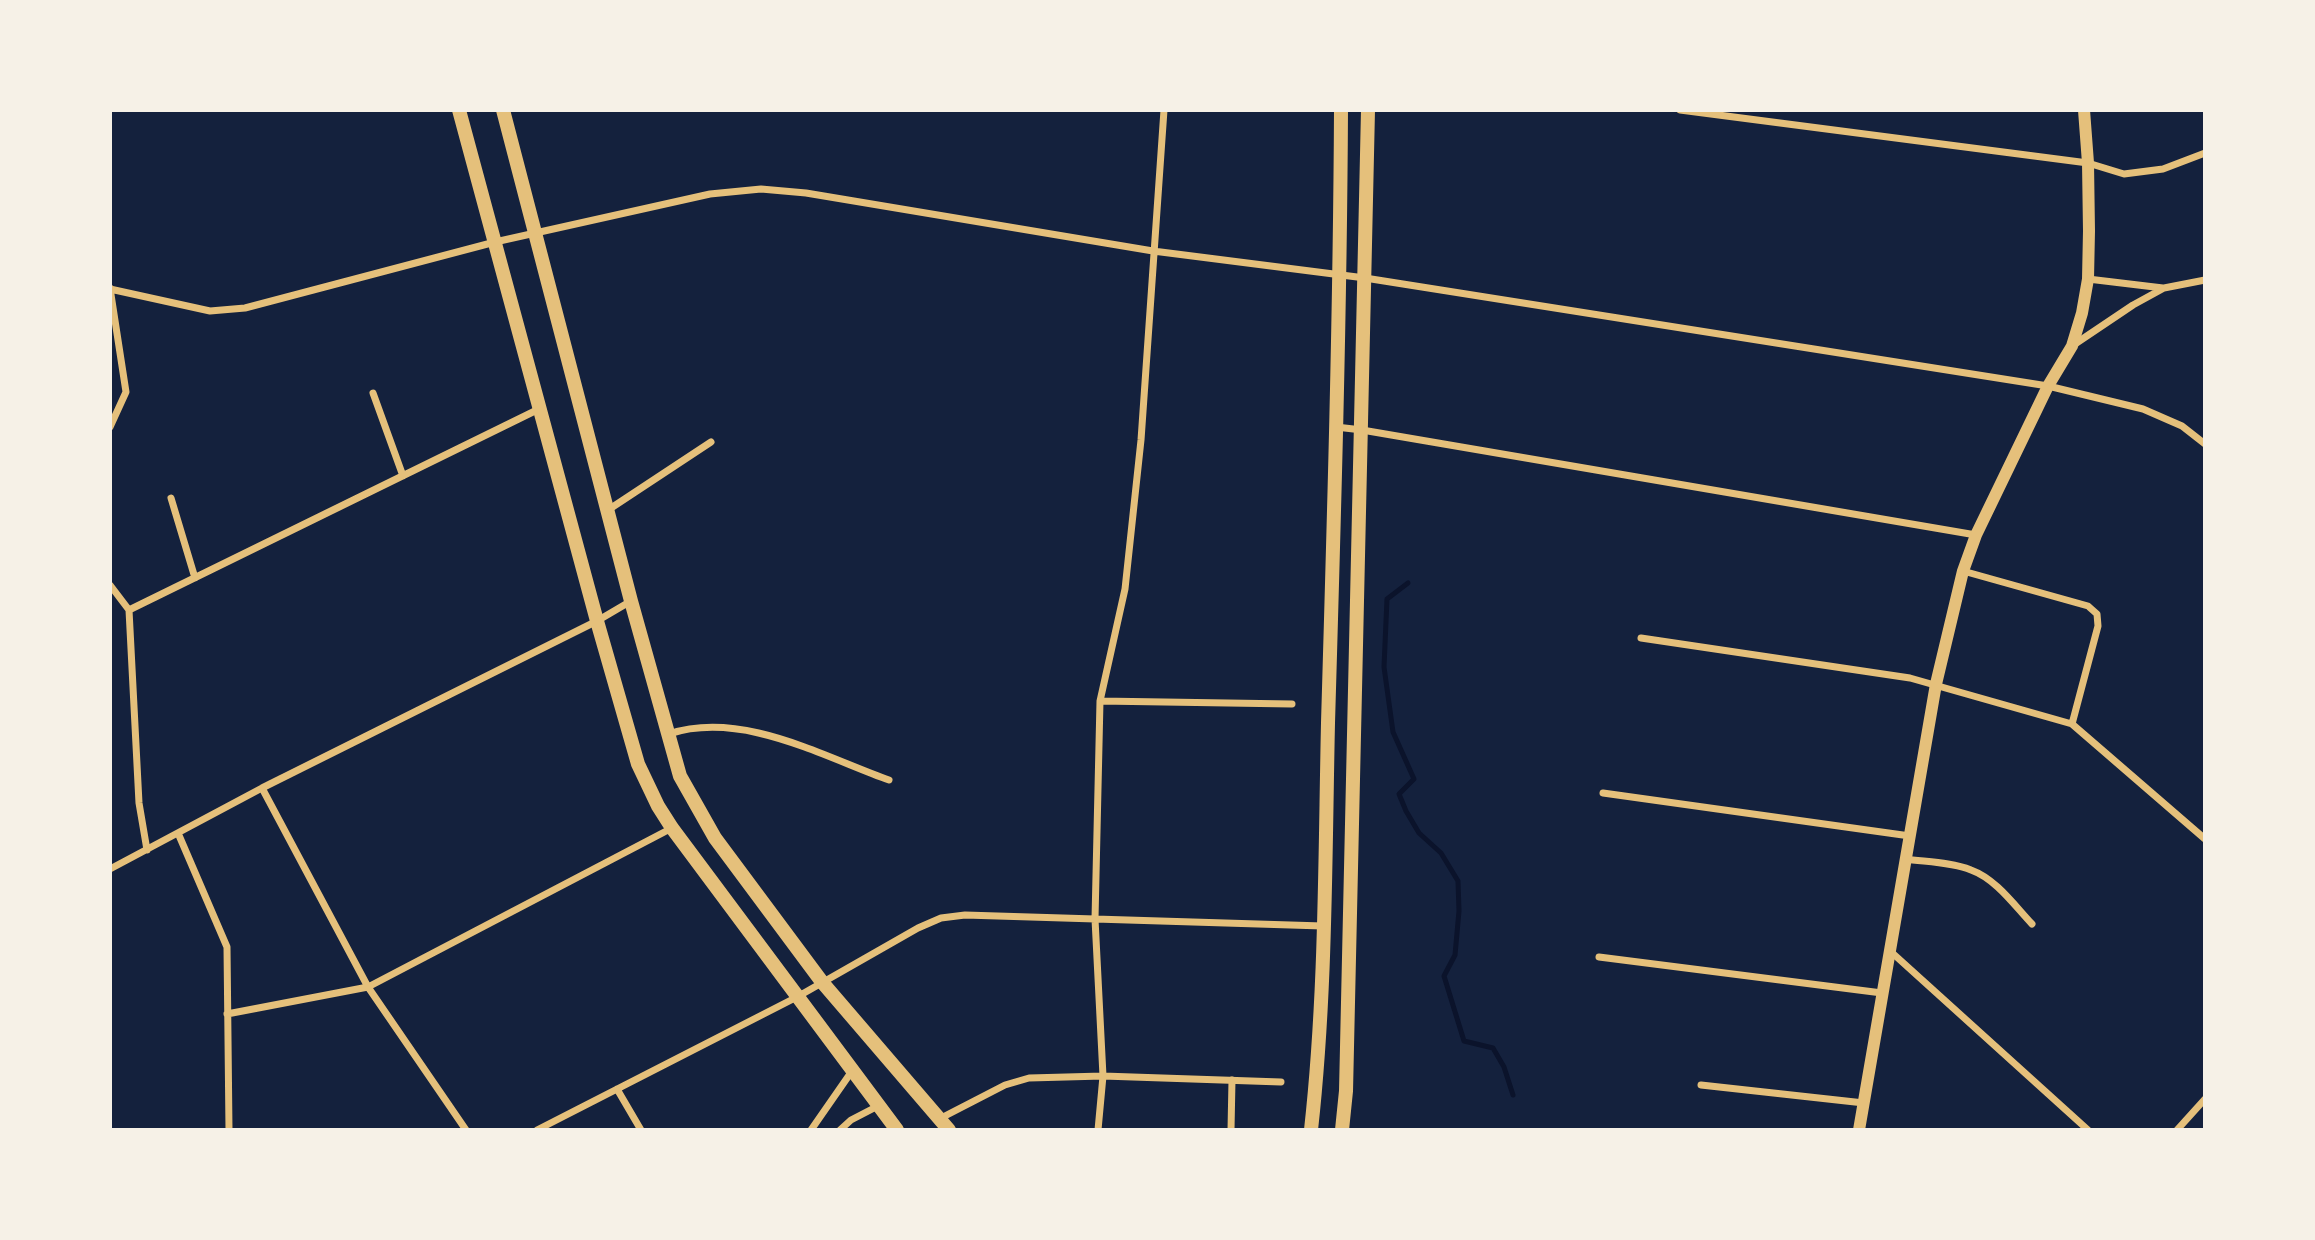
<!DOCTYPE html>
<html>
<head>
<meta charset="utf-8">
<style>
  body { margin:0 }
  #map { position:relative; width:2315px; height:1240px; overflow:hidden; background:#14213d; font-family:"IBM Plex Sans",sans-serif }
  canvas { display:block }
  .frame { position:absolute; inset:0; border:112px solid #f6f1e7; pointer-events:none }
</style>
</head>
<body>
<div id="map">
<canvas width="2315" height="1240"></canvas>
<div class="frame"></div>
</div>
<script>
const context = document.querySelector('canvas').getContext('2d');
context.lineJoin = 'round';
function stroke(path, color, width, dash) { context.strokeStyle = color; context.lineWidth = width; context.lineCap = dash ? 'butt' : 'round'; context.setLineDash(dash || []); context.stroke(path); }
const stream = new Path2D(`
  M1408 583 1387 599 1384 667 1393 732 1414 779 1399 794 1406 811 1419 833 1441 853 1458 881 1459 911 1455 955 1444 976 1464 1041 1493 1048 1504 1067 1513 1095`);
const minor = new Path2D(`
  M1680 110 2088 163 2124 174 2163 169 2205 153
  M2088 279 2163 288
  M110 288 126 392 110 427
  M110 289 210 311 245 308 495 242 710 194 761 189 806 193 1153 251 1365 278 2048 386 2143 409 2182 426 2205 444
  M2072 346 2133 305 2164 288 2205 280
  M373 393 403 476
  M1336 427 1362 430 1976 535
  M171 498 195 578
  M608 510 711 442
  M1963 571 2088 606 2097 614 2098 626 2072 724
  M110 585 129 610 139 803 147 850
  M129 610 539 409
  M1641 638 1910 678 2072 724 2205 839
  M1100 701 1292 704
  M669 734C741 710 822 756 889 780
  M262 788 368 987 466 1130
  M1603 793 1910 836
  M178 833 227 947 229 1130
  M1905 859C1926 862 1951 862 1971 870 1996 879 2014 905 2032 924
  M110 869 262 788 597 621 631 601
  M1889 950 2088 1130
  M1599 957 1882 993
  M227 1014 368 987 672 828
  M1701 1085 1864 1103
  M617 1089 641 1130
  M941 1118 1005 1085 1029 1078 1103 1076 1281 1082
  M537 1130 797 997 918 928 941 918 965 915 1323 926
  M811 1130 852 1071
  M840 1130 851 1120 878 1106
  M1098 1130 1103 1076 1095 919 1100 701 1125 589 1141 440 1164 110
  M1231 1130 1232 1080
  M2177 1130 2205 1099`);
const tertiary = new Path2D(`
  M1859 1130 1936 684 1963 571 1976 535 2048 386 2072 346 2082 313 2088 279 2089 231 2088 163 2084 110`);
const secondary = new Path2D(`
  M459 110 597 621 638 764 658 806 672 828 897 1130
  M503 110 631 601 680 776 715 838 822 982 949 1130
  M1311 1130C1326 995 1325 858 1328 723 1334 519 1340 315 1341 110
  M1342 1130 1346 1091 1368 110`);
stroke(stream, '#0b132b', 5);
stroke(minor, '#e5c07b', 7);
stroke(tertiary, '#e5c07b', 12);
stroke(secondary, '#e5c07b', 14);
</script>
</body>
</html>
